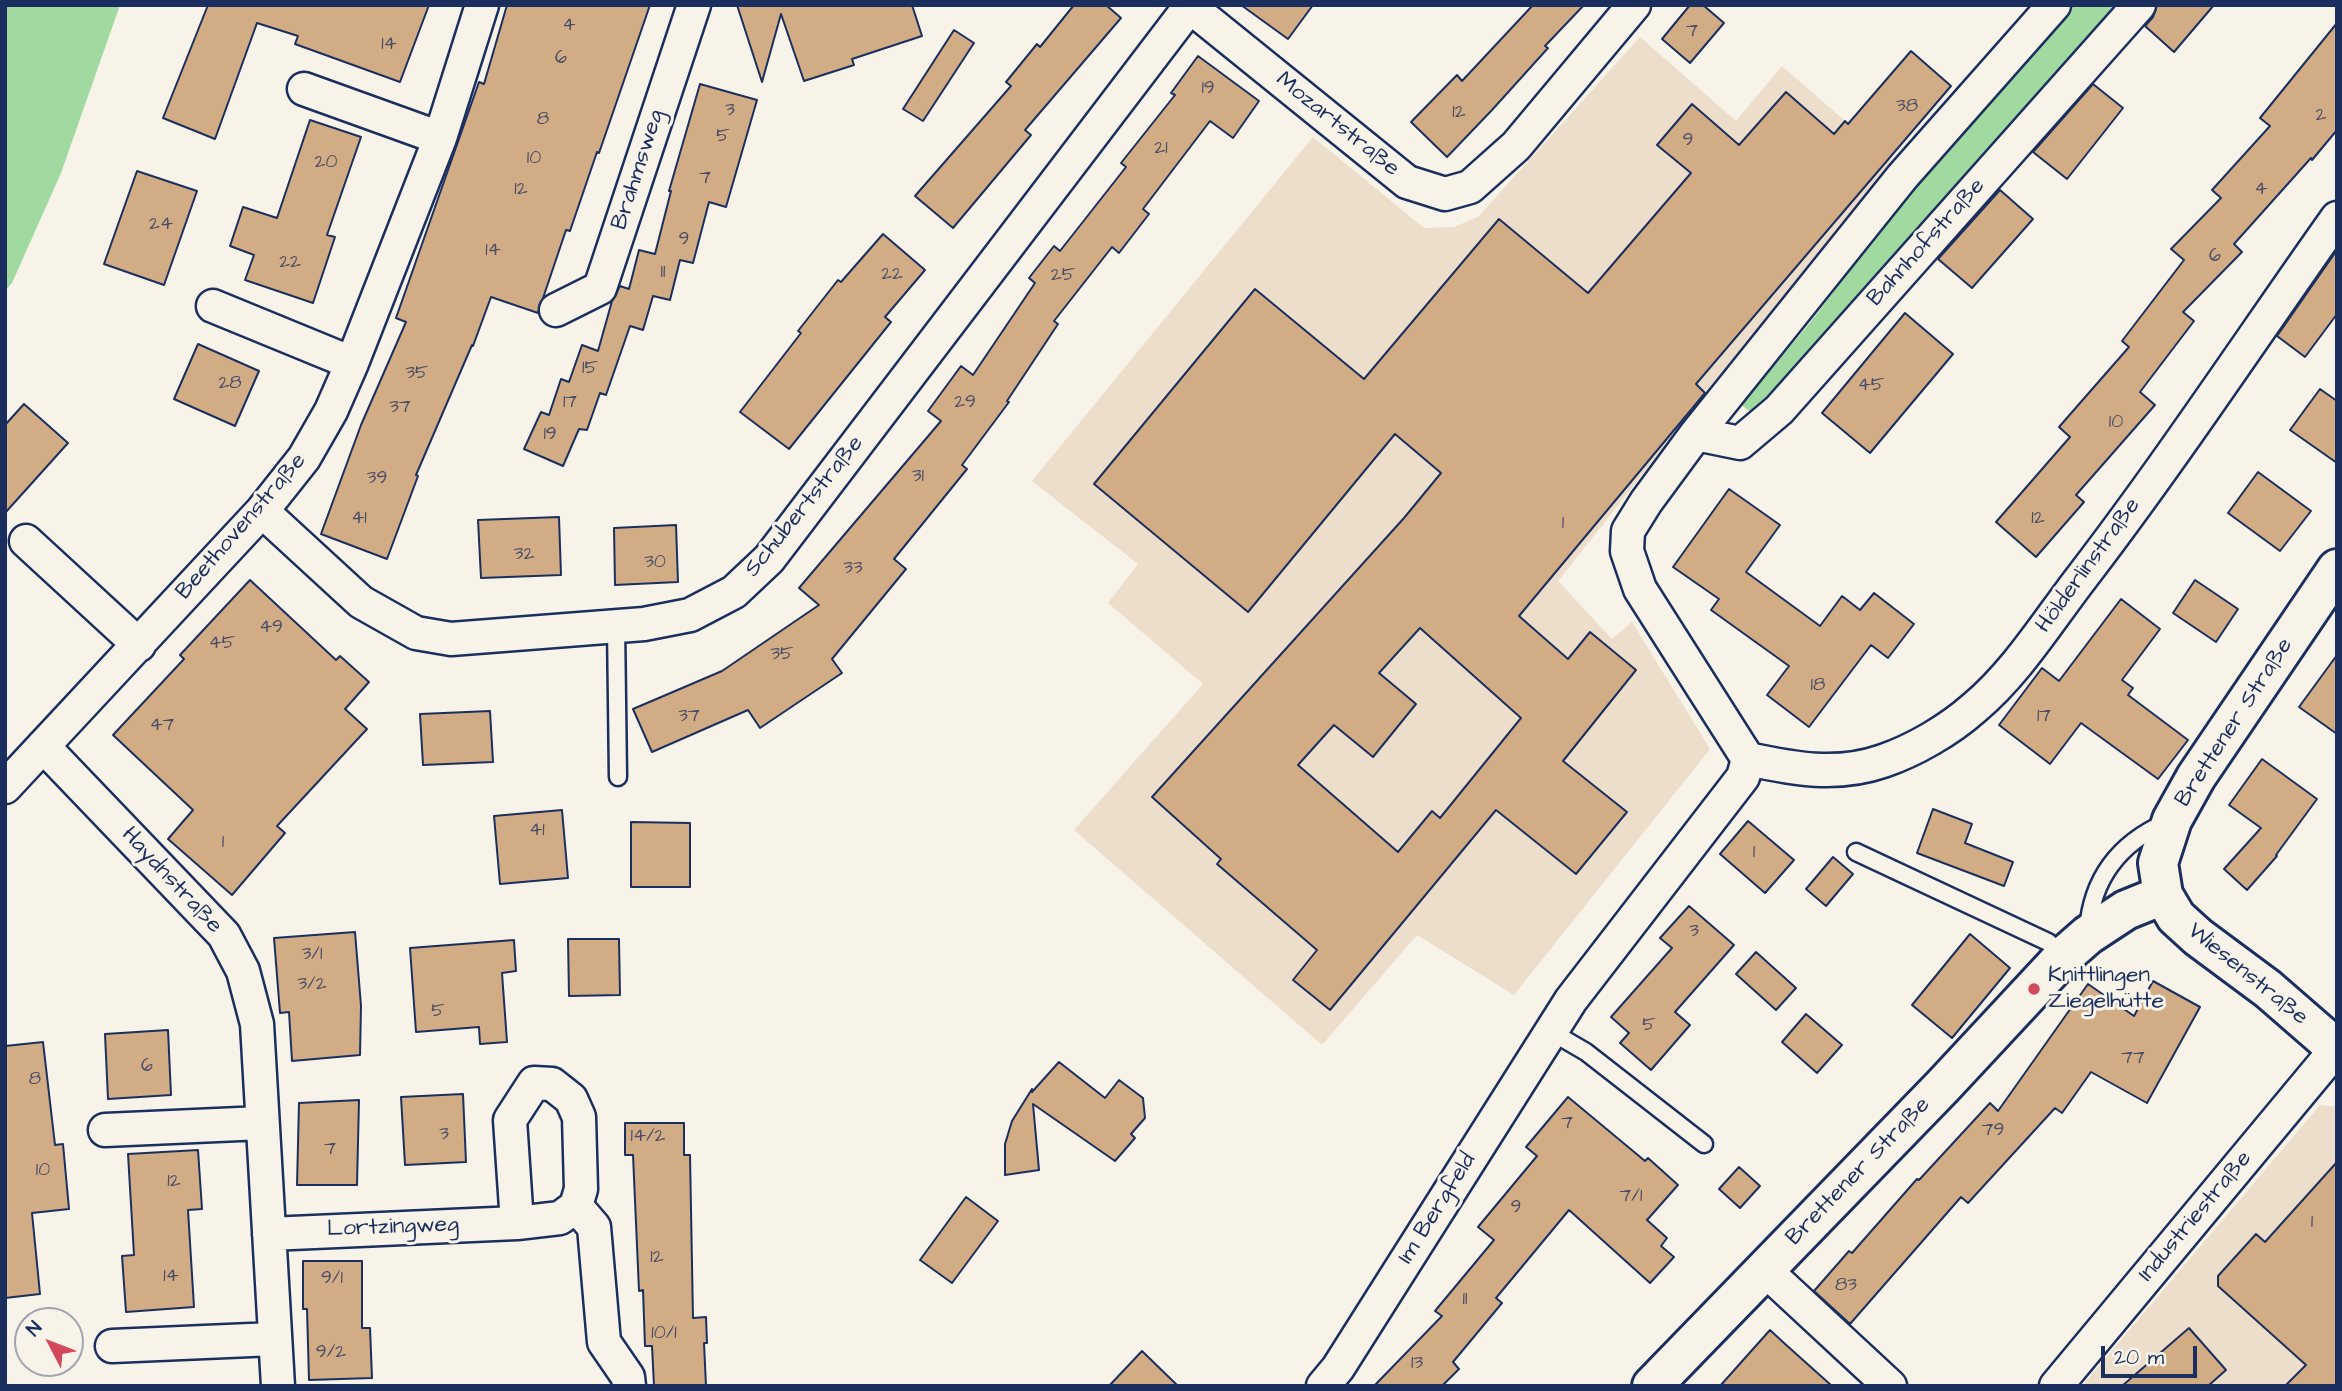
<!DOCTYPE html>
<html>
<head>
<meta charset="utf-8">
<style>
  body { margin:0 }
  #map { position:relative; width:2342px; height:1391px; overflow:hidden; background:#f7f3e8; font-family:"Architects Daughter",sans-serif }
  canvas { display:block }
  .frame { position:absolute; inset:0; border:7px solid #1b2f5e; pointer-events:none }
  .north { position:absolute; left:14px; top:1307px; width:70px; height:70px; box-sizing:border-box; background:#f7f3e8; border:2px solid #9fa5b1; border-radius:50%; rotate:312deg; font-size:19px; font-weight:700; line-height:28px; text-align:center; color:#1b2f5e }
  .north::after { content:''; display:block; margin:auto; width:24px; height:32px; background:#d1495b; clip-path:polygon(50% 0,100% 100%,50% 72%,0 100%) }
  .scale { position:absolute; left:2101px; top:1346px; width:96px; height:32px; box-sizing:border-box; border:4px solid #1b2f5e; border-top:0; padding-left:9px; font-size:21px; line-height:24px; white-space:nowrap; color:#1b2f5e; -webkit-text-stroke:5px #f7f3e8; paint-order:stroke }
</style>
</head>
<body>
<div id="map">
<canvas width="2342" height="1391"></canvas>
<div class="frame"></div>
<div class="north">N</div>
<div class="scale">20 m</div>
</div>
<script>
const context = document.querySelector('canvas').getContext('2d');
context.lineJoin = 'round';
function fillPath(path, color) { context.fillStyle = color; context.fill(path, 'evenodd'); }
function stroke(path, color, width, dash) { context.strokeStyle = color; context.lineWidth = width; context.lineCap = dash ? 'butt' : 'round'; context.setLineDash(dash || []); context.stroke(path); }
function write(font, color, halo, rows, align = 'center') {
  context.font = font + ' "Architects Daughter",sans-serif'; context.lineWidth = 6; context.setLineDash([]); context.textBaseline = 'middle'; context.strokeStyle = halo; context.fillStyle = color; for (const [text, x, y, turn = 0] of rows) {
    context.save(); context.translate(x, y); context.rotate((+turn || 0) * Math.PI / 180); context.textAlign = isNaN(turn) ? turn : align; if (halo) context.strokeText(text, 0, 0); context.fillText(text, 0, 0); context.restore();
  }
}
const built = new Path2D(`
  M1640 37 1736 121 1782 66 1891 161 1558 581 1612 639 1632 622 1710 749 1514 995 1417 935 1322 1045 1074 830 1203 684 1108 603 1138 564 1032 481 1313 137 1424 228 1454 227 1478 217Z
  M2320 1105 2337 1107V1386H2082Z`);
const green = new Path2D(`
  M5 5H120L61 173 12 283 5 291Z
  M2072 5H2123L1754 414 1741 405 1809 324 1931 165Z`);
const building = new Path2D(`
  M208 5H429L400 82 295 44 298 36 257 23 215 139 163 118Z
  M507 5H650L599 153 597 152 570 231 566 230 538 313 491 297 473 346 472 345 416 475 418 476 387 559 321 534 361 425 406 322 396 318 479 82 484 84Z
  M737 5H912L922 36 852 59 854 65 804 81 781 14 762 82Z
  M1074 5H1106L1121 18 1025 130 1031 135 953 228 915 196 1011 86 1006 82 1037 44 1040 47Z
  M1241 5H1313L1288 39Z
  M1533 5H1584L1545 46 1548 48 1492 110 1447 157 1411 122 1457 75 1462 81Z
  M1690 5H1703L1724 23 1690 63 1662 39Z
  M2157 5H2214L2174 52 2145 26 2153 17Z
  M2337 23V130L2312 160 2311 158 2234 244 2242 252 2183 312 2194 321 2140 392 2155 405 2076 495 2084 502 2036 557 1996 522 2070 437 2059 427 2129 347 2122 341 2184 260 2171 249 2221 198 2212 190 2270 126 2260 118Z
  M954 30 974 43 923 121 903 109Z
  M1911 51 1951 86 1696 384 1705 393 1519 616 1568 659 1590 632 1636 670 1563 761 1627 812 1576 874 1496 810 1330 1010 1293 980 1317 950 1217 864 1221 859 1152 797 1404 518 1441 473 1395 434 1248 612 1094 484 1255 289 1364 379 1499 219 1588 293 1691 173 1657 145 1692 104 1739 145 1786 92 1834 134 1845 121 1848 124ZM1420 628 1521 718 1440 818 1432 811 1398 852 1298 765 1334 725 1373 757 1416 704 1379 673Z
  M1198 56 1259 101 1233 138 1210 121 1143 209 1149 214 1119 253 1112 247 1054 321 1058 324 1007 401 1009 402 962 465 967 469 894 559 906 569 832 659 842 673 760 728 748 710 652 752 633 709 722 671 819 605 799 588 941 421 928 411 961 366 973 375 1035 283 1029 278 1054 246 1060 251 1126 167 1121 163 1175 95 1171 93Z
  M700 84 757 100 726 207 709 202 693 263 680 260 670 300 653 296 643 330 630 326 606 395 600 393 587 430 579 429 563 466 524 449 541 412 549 415 561 379 569 382 582 345 598 351 612 301 620 286 629 289 639 250 655 254 671 191H669Z
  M2093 84 2123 108 2067 179 2033 152Z
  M310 120 361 137 327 235 335 237 313 303 245 280 254 255 230 246 243 207 277 218Z
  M137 171 197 191 164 285 104 264Z
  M2000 190 2033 219 1972 288 1938 259Z
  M883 234 925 270 885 317 891 322 789 449 740 412 801 333 798 331 838 280 841 282Z
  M2337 250V314L2305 357 2277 336Z
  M1905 313 1953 354 1870 453 1822 413Z
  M198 344 259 371 235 426 174 399Z
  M2320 389 2337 401V463L2290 430Z
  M24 404 68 443 5 513V425Z
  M2258 472 2311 511 2280 551 2228 513Z
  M1729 489 1780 525 1746 572 1820 626 1842 596 1860 610 1874 593 1914 624 1888 658 1871 645 1809 727 1767 695 1789 666 1711 610 1719 599 1673 567Z
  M559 517 561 575 481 578 478 520Z
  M676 525 678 582 615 585 614 528Z
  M250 580 336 660 340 656 369 682 345 709 367 729 277 826 285 833 232 895 168 839 193 810 113 735 184 659 180 655Z
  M2195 580 2238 609 2216 642 2173 613Z
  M2121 599 2160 629 2122 680 2133 688 2128 695 2188 740 2158 779 2081 723 2050 764 1999 725 2042 668 2059 681Z
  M2337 655V734L2299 707Z
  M490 711 493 762 423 765 420 714Z
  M2262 759 2317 799 2276 855 2277 856 2247 890 2224 869 2261 828 2229 805Z
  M1933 809 1972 824 1965 843 2013 862 2004 886 1917 853Z
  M562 810 568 878 500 884 494 816Z
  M1748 821 1794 860 1765 893 1720 854Z
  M631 822 690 823V887H631Z
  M1833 857 1853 874 1826 906 1806 889Z
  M1689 906 1734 945 1675 1012 1690 1025 1651 1070 1620 1043 1629 1033 1611 1017 1672 948 1660 938Z
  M355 932 361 1006 360 1055 292 1061 289 1012 280 1013 274 938Z
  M1970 934 2010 968 1952 1038 1912 1005Z
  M568 939H619L620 995 569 996Z
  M514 940 516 971 502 973 507 1042 480 1044 479 1027 416 1032 410 948Z
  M1756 952 1796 988 1776 1010 1736 974Z
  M2153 981 2200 1007 2147 1103 2091 1072 2062 1113 2055 1108 1968 1203 1961 1197 1850 1324 1814 1291 1849 1251 1852 1253 1917 1179 1919 1180 1990 1103 1998 1111 2088 984 2134 1016Z
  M1806 1014 1842 1045 1817 1073 1782 1042Z
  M168 1030 171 1095 108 1099 105 1034Z
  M43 1042 55 1145 63 1144 69 1209 32 1213 40 1294 5 1298V1046Z
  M1059 1062 1105 1098 1119 1080 1143 1098 1145 1118 1131 1134 1135 1138 1115 1161 1033 1104 1039 1170 1005 1175V1144L1012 1121 1032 1089V1092Z
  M463 1094 466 1162 405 1165 401 1097Z
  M1568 1097 1645 1161 1648 1158 1678 1185 1647 1220 1667 1238 1661 1246 1674 1257 1650 1283 1569 1210 1496 1298 1502 1303 1453 1362 1459 1369 1442 1386H1374L1442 1316 1435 1311 1494 1240 1478 1227 1537 1156 1526 1147Z
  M359 1100 357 1185H297L299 1103Z
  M625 1123H684V1155H690L693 1318 706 1317 707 1343H704L706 1386H654L652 1346H645L643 1290 639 1291 633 1155H625Z
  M198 1150 202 1209 188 1210 194 1307 126 1312 122 1256 134 1255 128 1154Z
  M2337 1162V1386H2285L2306 1365 2218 1286V1276L2256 1234 2265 1242Z
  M1739 1167 1760 1186 1740 1208 1719 1189Z
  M966 1197 998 1221 952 1283 920 1260Z
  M303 1261H362V1328H370L372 1378 309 1380 307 1309H303Z
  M2189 1328 2226 1370 2208 1386H2122Z
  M1770 1330 1784 1343 1832 1386H1720Z
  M1142 1351 1178 1386H1109Z`);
const service = new Path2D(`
  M616 626 618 777
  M1856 852 2048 942 2064 956
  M2088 930C2092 878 2119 843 2167 822
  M1550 1031 1586 1052 1704 1144`);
const minor = new Path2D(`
  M1188 5 1407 182 1445 194 1470 187 1516 146 1634 5
  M304 89 440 138
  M213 306 352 363
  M556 310 600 288 694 5
  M1696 434 1740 443 1779 410 2139 5
  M262 511 361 602 416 633 451 639 644 624 690 615 734 592 769 559 1191 5
  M26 541 139 645
  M43 746 224 935 243 971 257 1024 278 1386
  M1748 759 1640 589 1627 551 1628 531 1646 502 1696 434 1902 177 2054 5
  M1748 759C1794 769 1837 777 1883 761 1915 750 1949 730 1974 708 2017 672 2048 621 2082 577 2171 461 2252 338 2337 218
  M5 787 262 511 304 458 331 411 352 363 440 138 482 5
  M105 1130 262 1123
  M576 1206 594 1227 604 1342 628 1377 629 1386
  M269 1234 517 1223 560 1218 576 1206 581 1189 579 1117 571 1099 552 1084 534 1083 510 1120 517 1223
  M1765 1270 1890 1386
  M112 1346 274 1339
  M1323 1386 1338 1368 1571 1000 1743 777 1748 759
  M2056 1386 2337 1048`);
const tertiary = new Path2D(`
  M2337 569 2196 777 2172 820 2158 863 2163 895 2176 917 2198 937 2268 989 2337 1049
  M1652 1386 1943 1086 2064 956 2088 935 2126 910 2163 895`);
const markers = [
  [2034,989,7,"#d1495b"]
];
const numberNames = [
  ["4",569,26],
  ["7",1692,32],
  ["14",389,45],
  ["6",561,59],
  ["19",1208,89],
  ["38",1907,107],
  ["3",730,111],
  ["12",1459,113],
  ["2",2321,116],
  ["8",543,120],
  ["5",723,137],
  ["9",1688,141],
  ["21",1161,149],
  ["10",534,159],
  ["20",326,163],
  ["7",705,179],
  ["12",521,190],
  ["4",2261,190],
  ["24",161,225],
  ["9",684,240],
  ["14",493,251],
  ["6",2215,257],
  ["22",290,263],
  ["11",663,273],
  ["22",892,275],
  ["25",1063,276],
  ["15",590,369],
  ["35",417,374],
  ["28",230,384],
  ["45",1871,386],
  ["17",570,403],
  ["29",965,403],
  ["37",400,408],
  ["10",2116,423],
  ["19",550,435],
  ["31",918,477],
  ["39",377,479],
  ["41",359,519],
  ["12",2038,519],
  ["1",1563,524],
  ["32",524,555],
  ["30",655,563],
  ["33",853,569],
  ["49",271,628],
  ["45",222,644],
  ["35",782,655],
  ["18",1818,686],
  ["37",689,717],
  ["17",2044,717],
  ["47",162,726],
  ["41",537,831],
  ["1",223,843],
  ["1",1754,853],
  ["3",1694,932],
  ["3/1",312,955],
  ["3/2",312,985],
  ["5",438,1012],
  ["5",1649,1026],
  ["77",2133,1059],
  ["6",147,1067],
  ["8",35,1080],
  ["7",1567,1124],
  ["79",1993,1131],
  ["3",444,1135],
  ["14/2",648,1137],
  ["7",330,1150],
  ["10",43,1171],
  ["12",174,1182],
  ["7/1",1631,1197],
  ["9",1516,1208],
  ["1",2312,1223],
  ["12",657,1258],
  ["14",171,1277],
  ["9/1",332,1279],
  ["83",1846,1286],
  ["11",1465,1300],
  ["10/1",664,1334],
  ["9/2",331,1353],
  ["13",1417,1364]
];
const streetNames = [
  ["Mozartstraße",1337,125,39],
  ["Brahmsweg",639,170,-72],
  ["Bahnhofstraße",1927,243,-48],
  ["Schubertstraße",805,507,-51],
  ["Beethovenstraße",242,527,-49],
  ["Hölderlinstraße",2089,566,-54],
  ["Brettener Straße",2235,723,-57],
  ["Haydnstraße",171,881,47],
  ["Wiesenstraße",2247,975,39],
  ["Brettener Straße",1859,1172,-46],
  ["Im Bergfeld",1438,1209,-58],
  ["Industriestraße",2196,1217,-50],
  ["Lortzingweg",393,1228,-2]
];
const poiNames = [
  ["Knittlingen",2048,976],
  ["Ziegelhütte",2048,1002]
];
fillPath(built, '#ecdeca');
fillPath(green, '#a0daa0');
fillPath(building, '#d2ac84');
stroke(building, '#1b2f5e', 2);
stroke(service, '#1b2f5e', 21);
stroke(minor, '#1b2f5e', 37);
stroke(tertiary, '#1b2f5e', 44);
stroke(service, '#f7f3e8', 16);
stroke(minor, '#f7f3e8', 32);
stroke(tertiary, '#f7f3e8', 38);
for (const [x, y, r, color] of markers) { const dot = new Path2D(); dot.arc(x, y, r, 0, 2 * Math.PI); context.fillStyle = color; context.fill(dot); stroke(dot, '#f7f3e8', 2.5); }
write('19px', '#494e68', null, numberNames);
write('23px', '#1b2f5e', '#f7f3e8', streetNames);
write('23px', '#1b2f5e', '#f7f3e8', poiNames, 'left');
</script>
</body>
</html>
